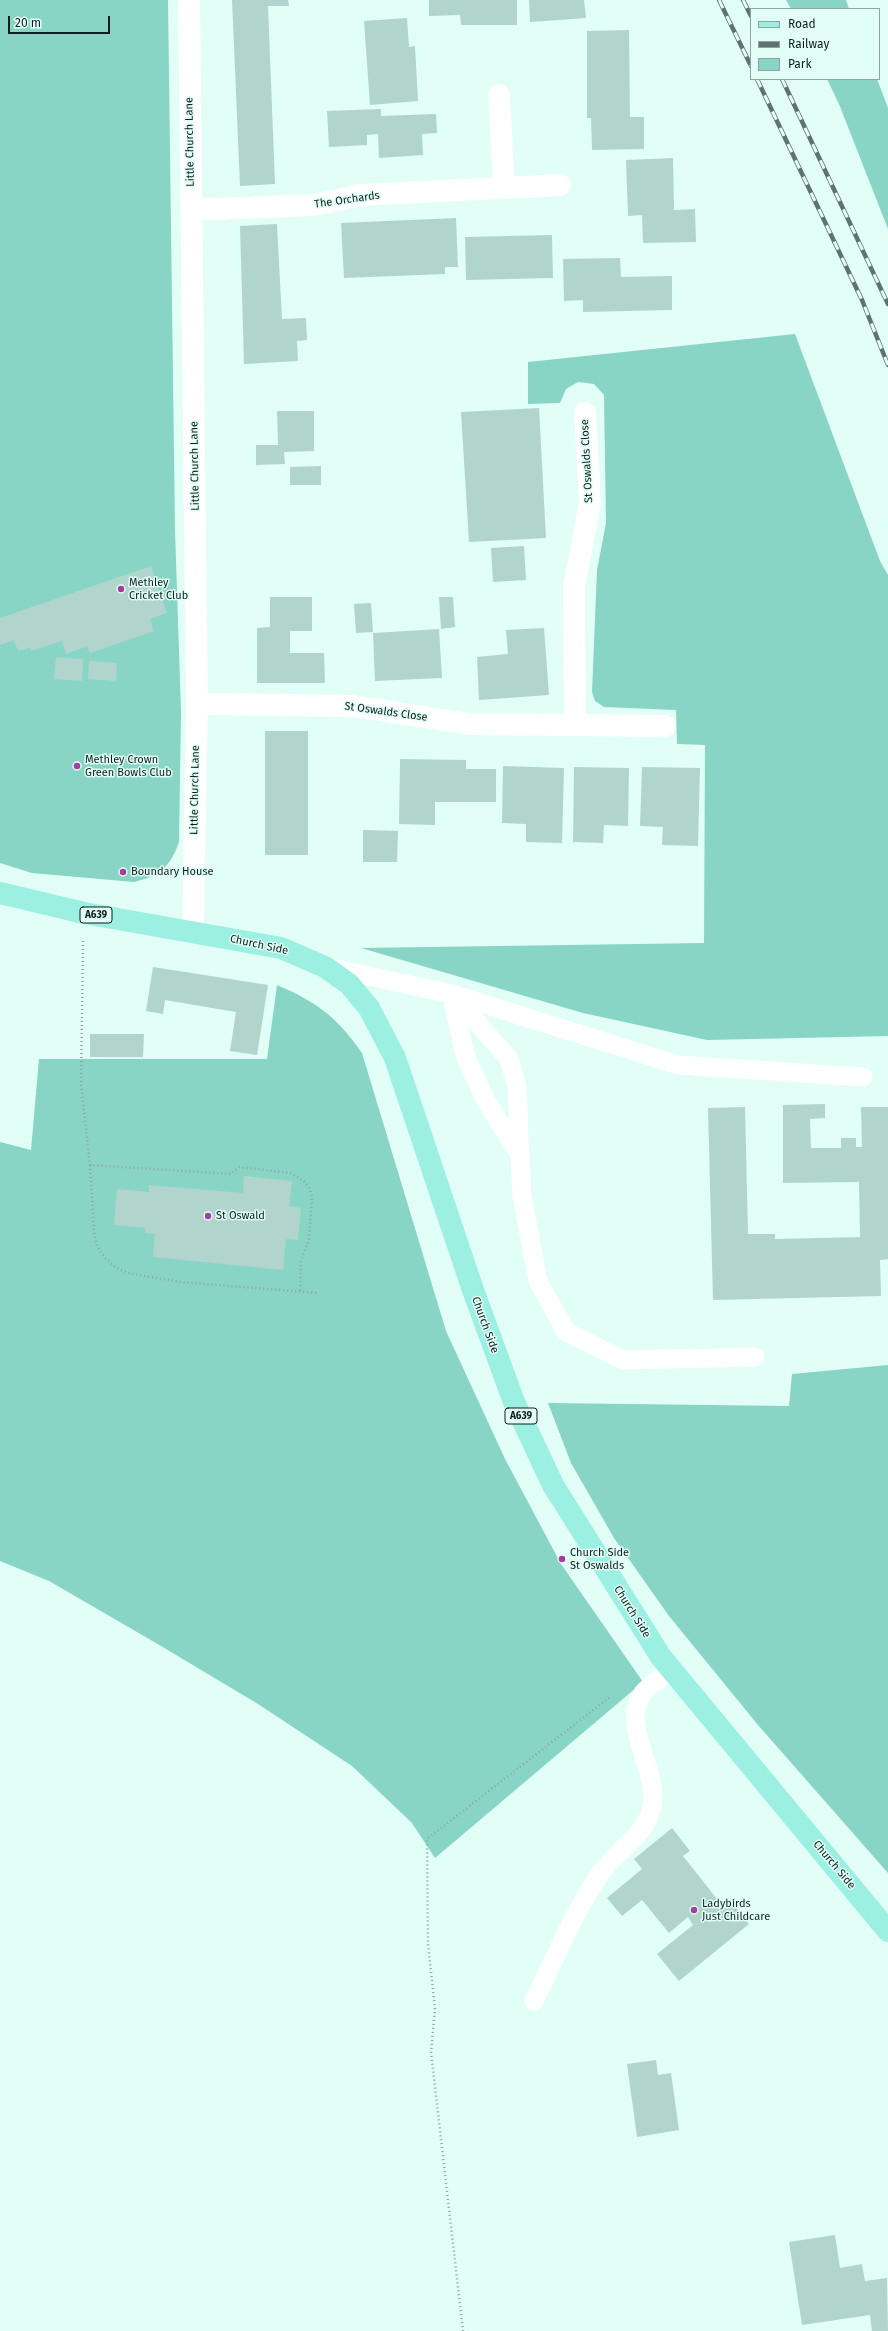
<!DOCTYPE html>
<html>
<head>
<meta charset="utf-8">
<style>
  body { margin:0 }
  #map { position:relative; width:888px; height:2331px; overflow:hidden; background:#e1fef7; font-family:"Fira Sans",sans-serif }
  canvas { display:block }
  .legend { position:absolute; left:750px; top:8px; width:130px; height:72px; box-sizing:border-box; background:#e1fef7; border:1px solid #8ea59f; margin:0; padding:5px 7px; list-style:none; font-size:12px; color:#111f1c }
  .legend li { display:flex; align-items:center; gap:8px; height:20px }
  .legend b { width:20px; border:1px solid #8ea59f }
  .scale { position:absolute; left:8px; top:16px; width:102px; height:18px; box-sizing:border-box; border:2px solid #111f1c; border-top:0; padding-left:5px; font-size:12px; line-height:14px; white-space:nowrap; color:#111f1c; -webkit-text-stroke:3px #e1fef7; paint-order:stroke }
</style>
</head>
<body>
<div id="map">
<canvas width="888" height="2331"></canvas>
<ul class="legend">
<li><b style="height:5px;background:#9bf0e2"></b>Road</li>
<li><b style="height:5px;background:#5f726e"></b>Railway</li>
<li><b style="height:11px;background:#89d5c5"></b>Park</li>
</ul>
<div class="scale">20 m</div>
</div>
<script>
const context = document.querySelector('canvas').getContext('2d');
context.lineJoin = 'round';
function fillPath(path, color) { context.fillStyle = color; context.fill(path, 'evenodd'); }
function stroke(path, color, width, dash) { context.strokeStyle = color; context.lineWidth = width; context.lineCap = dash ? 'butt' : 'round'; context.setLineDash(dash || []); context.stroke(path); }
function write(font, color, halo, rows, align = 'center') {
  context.font = font + ' "Fira Sans",sans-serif'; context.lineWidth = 3; context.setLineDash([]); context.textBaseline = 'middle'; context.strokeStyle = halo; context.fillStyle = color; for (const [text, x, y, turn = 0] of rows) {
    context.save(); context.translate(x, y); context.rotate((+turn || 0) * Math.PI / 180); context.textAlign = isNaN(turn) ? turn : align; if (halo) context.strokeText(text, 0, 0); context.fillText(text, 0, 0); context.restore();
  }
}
const green = new Path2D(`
  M0 0H168L175 530 181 712 179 842C170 867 160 876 134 882L32 873 0 863Z
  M786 0H846L849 9H791Z
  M827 79H877L888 108V229L839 104Z
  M795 334 880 561 888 575V1036L707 1040 583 1013 361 948 704 943 705 745 677 744 676 710 604 707 595 701 592 692 597 570 606 523 604 395 594 384 578 382 566 389 560 403 528 404V362Z
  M277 985C317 1002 338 1018 362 1053L446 1331 505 1459 561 1564 643 1682 435 1858 412 1823 352 1766 258 1704 156 1643 49 1581 0 1561V1142L31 1150 39 1059H267Z
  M888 1365V1873L758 1725 669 1616 614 1538 571 1463 548 1403 789 1406 792 1374Z`);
const building = new Path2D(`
  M232 0H288L289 6H268L275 184 240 186Z
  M429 0H517V25H461L460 15 429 16Z
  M529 0H584L586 18 530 22Z
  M407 18 409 47 415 46 418 101 370 105 364 21Z
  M629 30 630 117H644V149L592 150 591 118H587V31Z
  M381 109V116L436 114 437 133 422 134 423 155 379 158 378 134 367 135V145L329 147 327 111Z
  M673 158 674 210 695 209 696 242 643 243 642 215 628 216 626 160Z
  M456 218 458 267H445V274L344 278 341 223Z
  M277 224 282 319 306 318 307 340 297 341 298 361 244 364 240 226Z
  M552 235 553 278 466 280 465 237Z
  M620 258 621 277 672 276V310L583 312V300L564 301 563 259Z
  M539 408 546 538 469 542 461 412Z
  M277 411H314V451L284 452 285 464 256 465V445H278Z
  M321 466V485H290V467Z
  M524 546 526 580 493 582 491 548Z
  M151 566 167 613 150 619 154 631 90 653 87 646 66 654 62 641 31 651 30 648 18 651 14 640 0 645V618Z
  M270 597H312V631H290V653H324L325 683H257V628L270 627Z
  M439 597H453L455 627 441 629Z
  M371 603 373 632 356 633 354 604Z
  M544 628 549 695 479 700 477 657 508 654 506 630Z
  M439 629 442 678 375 681 373 633Z
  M56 657 83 659 82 681 54 679Z
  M89 661 117 663 116 681 88 679Z
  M265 731H308V855H265Z
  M400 759 466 760V769H496V802H435V825L399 824Z
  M503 766 564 768 562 843 526 842V824L502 823Z
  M574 767 629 768 628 826 604 825 603 843 573 842Z
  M642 767 700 768 698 846 662 845 663 827 640 826Z
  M363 830 398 831 397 862H363Z
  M153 967 268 985 257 1055 230 1051 236 1012 165 1000 163 1014 146 1011Z
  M90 1034H144L143 1057H90Z
  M825 1104V1118L810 1119 811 1148H841V1138H856V1147H862L861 1107H888V1259L880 1260 881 1296 713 1300 708 1108 745 1107 748 1234H775V1239L860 1237 859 1182 783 1183V1105Z
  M244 1176 292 1181 289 1206 301 1208 298 1240 286 1239 283 1270 153 1257 155 1234 145 1233V1228L114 1225 117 1189 149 1192V1185L243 1193Z
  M672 1828 690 1851 683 1856 721 1904 728 1898 749 1924 679 1981 657 1954 693 1925 688 1917 669 1933 642 1900 622 1916 607 1898 642 1869 634 1859Z
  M656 2060 658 2075 671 2073 679 2130 637 2137 627 2064Z
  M835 2235 840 2268 862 2264 865 2281 887 2278 888 2331H872L870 2315 802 2325 789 2242Z`);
const path = new Path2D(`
  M83 941 81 1084 90 1165 231 1174 239 1167 291 1173 305 1182 310 1189 312 1198 309 1239 301 1261 300 1292
  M90 1165 94 1232 97 1246 105 1258 115 1267 128 1273 180 1282 319 1293
  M463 2331 431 2052 435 2009 428 1944 427 1839 610 1697`);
const service = new Path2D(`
  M327 967 452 994 678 1065 863 1077
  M452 994 509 1059 517 1087 522 1197 538 1281 566 1332 623 1360 755 1357
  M452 996 465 1055 486 1101 520 1155
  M534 2001C555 1959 573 1913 600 1874 614 1853 641 1838 650 1814 665 1774 618 1730 643 1693 650 1684 663 1677 671 1670`);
const minor = new Path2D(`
  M189 0 197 704 193 932
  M499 95 504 188
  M191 210 314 205 361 195 560 185
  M197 704 352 706 470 724 665 726
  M575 724 574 587 590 503 585 413`);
const primary = new Path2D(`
  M0 893 84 913 281 948 325 967 349 984 369 1008 395 1058 473 1290 514 1402 553 1485 661 1657 888 1931`);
const rail = new Path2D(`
  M719 0 751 66
  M743 0 751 16
  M757 79 862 300 888 365
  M782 79 888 304`);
const markers = [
  [121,589,4,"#a53da0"],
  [77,766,4,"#a53da0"],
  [123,872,4,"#a53da0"],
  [208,1216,4,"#a53da0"],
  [562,1559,4,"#a53da0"],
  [694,1910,4,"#a53da0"]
];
const shields = [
  [96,915,32],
  [521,1416,32]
];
const shieldNames = [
  ["A639",96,915],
  ["A639",521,1416]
];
const streetNames = [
  ["Little Church Lane",190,142,-91],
  ["The Orchards",347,200,-8],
  ["St Oswalds Close",587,461,-93],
  ["Little Church Lane",195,466,-91],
  ["St Oswalds Close",386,712,8],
  ["Little Church Lane",195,790,-89],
  ["Church Side",259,945,12],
  ["Church Side",485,1325,70],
  ["Church Side",632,1612,58],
  ["Church Side",834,1865,50]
];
const poiNames = [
  ["Methley",129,583],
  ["Cricket Club",129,596],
  ["Methley Crown",85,760],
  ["Green Bowls Club",85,773],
  ["Boundary House",131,872],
  ["St Oswald",216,1216],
  ["Church Side",570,1553],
  ["St Oswalds",570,1566],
  ["Ladybirds",702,1904],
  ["Just Childcare",702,1917]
];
fillPath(green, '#89d5c5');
fillPath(building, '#b1d5cd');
stroke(path, '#8da49f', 2.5, [1, 3]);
stroke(service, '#fff', 19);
stroke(minor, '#fff', 22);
stroke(primary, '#9bf0e2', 22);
stroke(rail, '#5f726e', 4.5);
stroke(rail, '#e1fef7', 3, [9]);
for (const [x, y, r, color] of markers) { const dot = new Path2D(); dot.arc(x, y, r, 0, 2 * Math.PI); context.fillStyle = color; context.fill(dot); stroke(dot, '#e1fef7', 1.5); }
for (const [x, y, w] of shields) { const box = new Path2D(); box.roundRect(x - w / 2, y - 8, w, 16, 3); context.fillStyle = '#e1fef7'; context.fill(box); stroke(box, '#111f1c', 1); }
write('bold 10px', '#111f1c', null, shieldNames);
write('11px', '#111f1c', '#e1fef7', streetNames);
write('11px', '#111f1c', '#e1fef7', poiNames, 'left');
</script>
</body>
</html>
